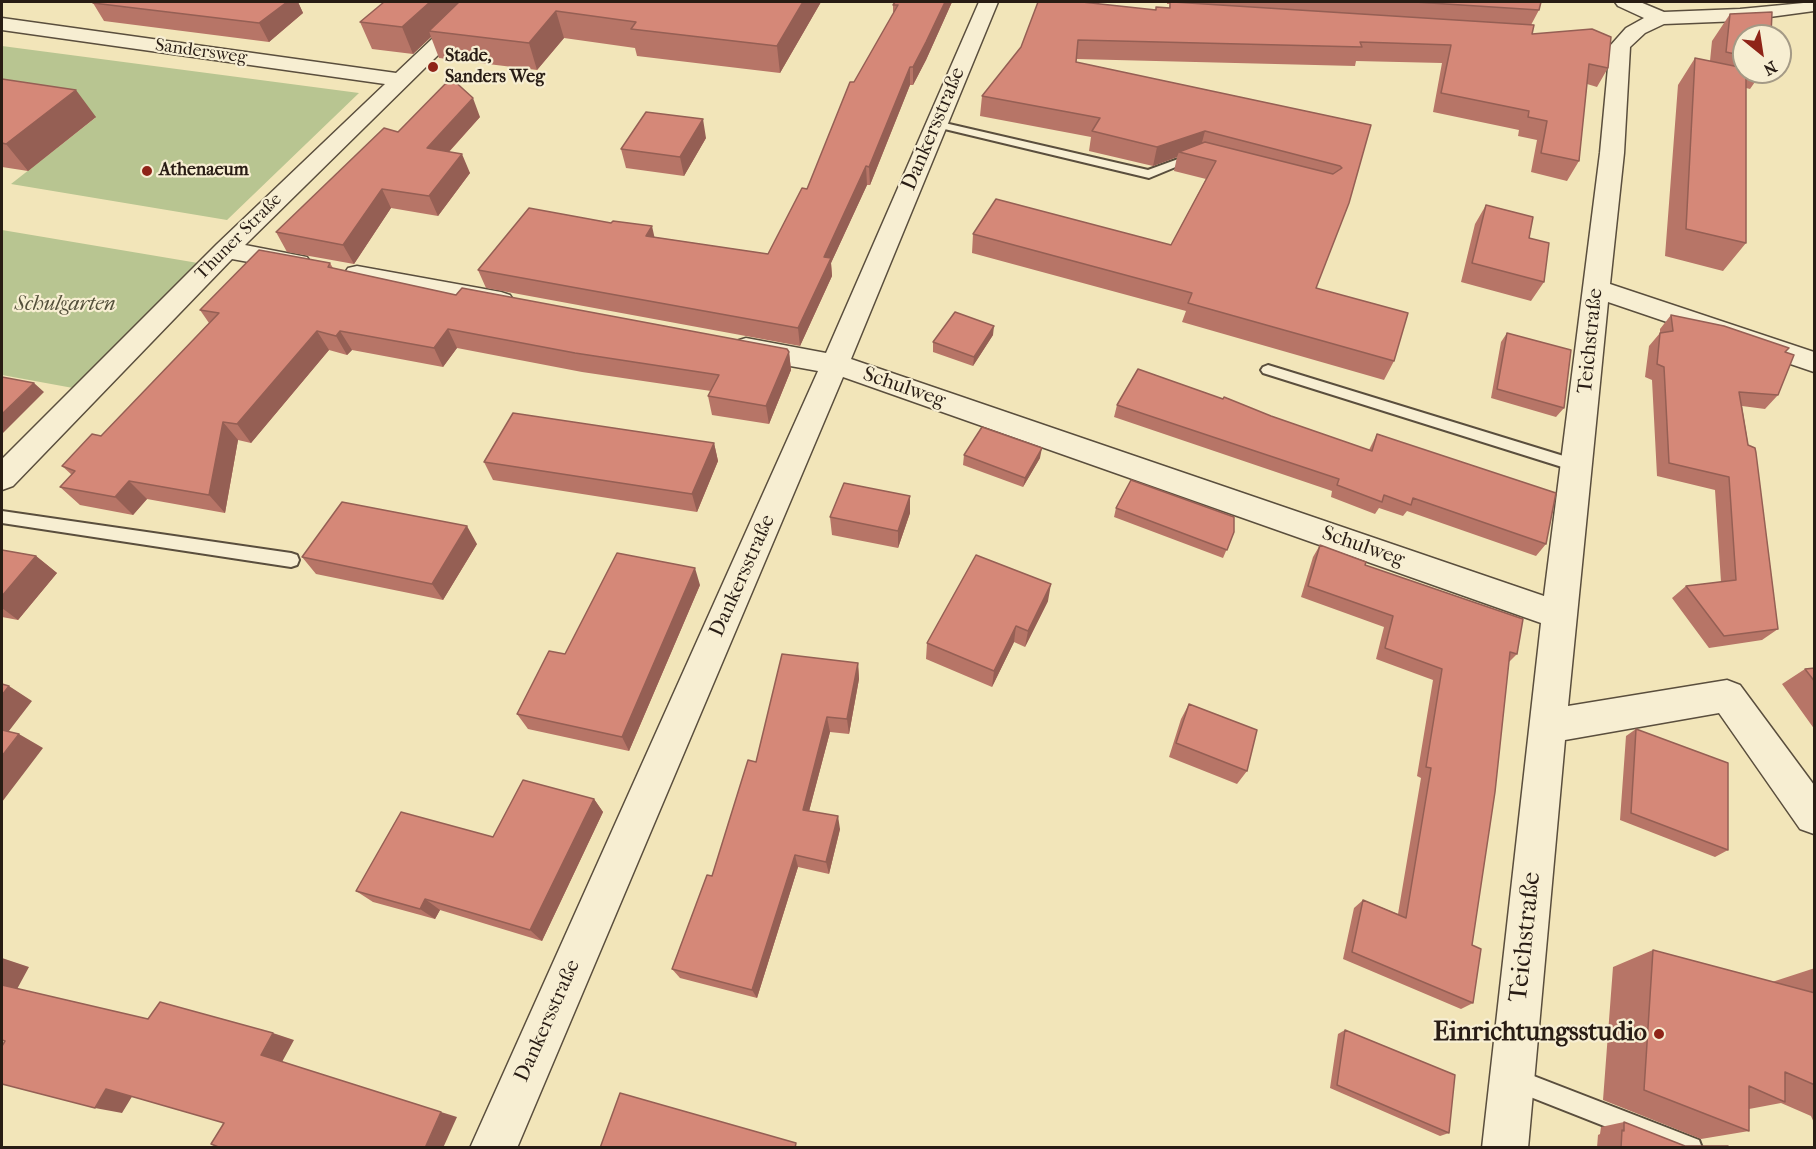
<!DOCTYPE html>
<html>
<head>
<meta charset="utf-8">
<style>
  body { margin:0 }
  #map { position:relative; width:1816px; height:1149px; overflow:hidden; background:#f2e5b9; font-family:"IM FELL French Canon",serif }
  canvas { display:block }
  .frame { position:absolute; inset:0; border:3px solid #281c14; pointer-events:none }
  .north { position:absolute; left:1732px; top:24px; width:60px; height:60px; box-sizing:border-box; background:#f7eed2; border:2px solid #a49a86; border-radius:50%; rotate:150deg; font-size:16px; font-weight:700; line-height:24px; text-align:center; color:#281c14 }
  .north::after { content:''; display:block; margin:auto; width:21px; height:27px; background:#8f2418; clip-path:polygon(50% 0,100% 100%,50% 72%,0 100%) }
</style>
</head>
<body>
<div id="map">
<canvas width="1816" height="1149"></canvas>
<div class="frame"></div>
<div class="north">N</div>
</div>
<script>
const context = document.querySelector('canvas').getContext('2d');
context.lineJoin = 'round';
function fillPath(path, color) { context.fillStyle = color; context.fill(path, 'evenodd'); }
function stroke(path, color, width, dash) { context.strokeStyle = color; context.lineWidth = width; context.lineCap = dash ? 'butt' : 'round'; context.setLineDash(dash || []); context.stroke(path); }
function write(font, color, halo, rows, align = 'center') {
  context.font = font + ' "IM FELL French Canon",serif'; context.lineWidth = 4.5; context.setLineDash([]); context.textBaseline = 'middle'; context.strokeStyle = halo; context.fillStyle = color; for (const [text, x, y, turn = 0] of rows) {
    context.save(); context.translate(x, y); context.rotate((+turn || 0) * Math.PI / 180); context.textAlign = isNaN(turn) ? turn : align; if (halo) context.strokeText(text, 0, 0); context.fillText(text, 0, 0); context.restore();
  }
}
const green = new Path2D(`
  M2 46 359 93 227 220 11 184 95 118 2 103Z
  M2 230 198 263 73 388 2 375Z`);
const lane = new Path2D(`
  M936 121 1148 170 1192 154 1202 156 1149 178 932 126 930 124Z
  M1268 365 1583 462 1586 466 1578 472 1263 373 1261 370 1263 367Z
  M2 511 291 553 297 555 299 560 297 565 291 567 2 523Z
  M1513 1068 1699 1140 1702 1148H1660L1505 1087 1502 1079 1505 1071Z`);
const street = new Path2D(`
  M471 2H492L245 245 307 257 311 263 307 269 298 271 232 259 13 486 2 490V459L217 244 385 84 2 30V18L396 73Z
  M979 2H998L851 359 1544 596 1600 153 1610 46 1626 28 1644 18 1618 6 1615 2H1640L1664 12 1740 9 1814 2V11L1740 21 1664 24 1645 33 1630 47 1624 153 1610 284 1814 352V372L1608 302 1568 706 1727 680 1740 685 1814 785V834L1800 829 1719 713 1565 740 1528 1148H1482L1541 623 843 377 517 1148H470L818 371 746 358 736 355 732 348 736 341 746 338 826 353Z
  M357 266 501 292 510 295 514 301 510 307 501 310 348 280 344 274 348 268Z`);
const wall = new Path2D(`
  M95 2H298L303 13 269 42 104 21 93 3Z
  M384 2H821L780 73 637 56 635 48 564 38 537 70 439 58 431 37 413 54 372 49 360 22Z
  M952 2 926 60 913 85H910L870 185H867L831 263 832 276 800 346 486 288 478 270 611 223 654 237 768 254 807 189 854 82 893 14V5Z
  M1167 2H1541L1539 10 1531 25 1532 34 1608 68 1597 87 1587 84 1579 161 1567 181 1531 172 1537 140 1518 136 1519 130 1433 112 1442 63 1356 61 1355 66 1076 59V62L1371 125 1316 288 1394 361 1384 380 1182 322 1186 311 972 253 973 234 1171 245 1206 179 1174 171 1177 157 1153 166 1089 151 1091 137 980 116 982 96 1021 47 1156 9 1169 8 1170 4H1167Z
  M1730 14 1744 36V72H1762L1750 89 1746 88V243L1723 271 1665 256 1678 85 1695 58 1710 61 1712 41Z
  M2 79 96 117 28 171 2 167Z
  M480 117 449 152 470 173 438 216 391 208 354 264 287 252 276 232 398 132Z
  M706 138 684 176 626 168 621 149Z
  M1486 205 1529 238 1544 282 1531 301 1461 282 1475 224Z
  M330 263 333 268 456 295 789 352 791 370 769 424 712 415 708 396 711 391 582 372 457 348 443 367 352 350 347 355 329 350 251 443 238 440 225 513 147 499 133 515 80 505 60 487 72 475 62 466 101 436 209 323 200 310Z
  M1671 315 1785 352 1778 395 1765 409 1742 406 1778 629 1762 640 1709 648 1672 598 1686 586 1721 582 1715 490 1657 476 1652 380 1645 377 1649 346 1660 333V329Z
  M1507 333 1564 408 1556 417 1491 398 1501 342Z
  M993 335 973 366 933 352V342Z
  M1117 405 1271 416 1369 450 1377 434 1546 544 1536 556 1407 511 1403 516 1379 508 1375 514 1331 497 1332 491 1114 417Z
  M714 443 718 461 697 512 493 480 484 462Z
  M964 455 1040 458 1023 487 963 465Z
  M910 496V513L898 548 832 535 830 517Z
  M1116 508 1234 532 1223 558 1114 517Z
  M477 544 443 600 316 574 302 557Z
  M1320 545 1365 565 1517 654 1509 662 1472 945 1473 1003 1461 1009 1343 959 1354 908 1363 900 1398 914 1421 778 1417 776 1433 680 1376 659 1384 627 1301 597 1313 557Z
  M2 550 36 556 57 573 18 620 2 617Z
  M700 585 629 751 528 729 517 714 565 654Z
  M1048 601 1025 647 1014 642 992 687 926 659 927 643Z
  M858 663 859 679 849 734 830 732 809 811 840 829 829 874 798 867 757 998 680 978 672 969 712 876 756 762Z
  M1815 668V730L1782 684 1805 669Z
  M1189 704 1247 771 1237 784 1169 757 1181 719Z
  M1636 729 1728 850 1715 857 1620 820 1626 736Z
  M594 799 603 812 542 941 440 910 435 919 373 902 356 891Z
  M1653 950 1772 982 1815 968V1125L1811 1116 1781 1103 1749 1109V1131L1701 1139 1603 1100 1613 967Z
  M1345 1030 1449 1133 1440 1136 1330 1088 1338 1034Z
  M1624 1122 1685 1146 1728 1148H1597L1598 1135 1600 1134 1601 1127Z`);
const shadedWall = new Path2D(`
  M13 2H27L14 3Z
  M281 2H298L303 13 269 42 259 23Z
  M430 2H468L429 31 431 37 413 54 402 27Z
  M803 2H821L780 73 777 46Z
  M945 2H952L926 60 913 85V67Z
  M556 11 564 38 537 70 529 43Z
  M910 67V85L870 185 869 167Z
  M76 90 96 117 28 171 6 144Z
  M473 98 480 117 435 167 427 148Z
  M703 119 706 138 684 176 680 157Z
  M1205 131 1200 150 1179 152 1177 157 1153 166 1157 147Z
  M462 154 470 173 438 216 429 196Z
  M866 166 867 185 831 263 832 276 800 346 798 328 824 257Z
  M382 189 391 208 354 264 343 245Z
  M652 226 656 244 646 236Z
  M994 326 993 335 973 366 974 357Z
  M448 329 457 348 443 367 434 348Z
  M317 331 329 350 251 443 237 424Z
  M340 331 352 350 347 355 336 336Z
  M789 352 791 370 769 424 766 406Z
  M34 383 44 392 2 434V414Z
  M223 422 238 440 225 513 209 495Z
  M714 443 718 461 697 512 692 494Z
  M1042 448 1040 458 1023 487 1025 478Z
  M129 481 147 499 133 515 115 497Z
  M910 496V513L898 548V531Z
  M467 526 477 544 443 600 432 584Z
  M36 556 57 573 18 620 2 608V596Z
  M695 568 700 585 629 751 622 737Z
  M1051 584 1048 601 1025 647 1028 631Z
  M1016 626 1014 642 992 687 994 671Z
  M858 663 859 679 849 734 847 719Z
  M9 686 32 701 2 740V695Z
  M827 717 830 732 806 823 803 810Z
  M19 734 43 748 2 802V756Z
  M594 799 603 812 542 941 530 930Z
  M838 816 840 829 829 874 826 862Z
  M795 855 798 867 757 998 752 990Z
  M425 899 440 910 435 919 420 909Z
  M2 958 29 967 16 991 2 987Z
  M273 1033 294 1040 282 1062 261 1055Z
  M106 1089 133 1095 122 1113 95 1108Z
  M441 1112 457 1117 443 1148H425Z`);
const building = new Path2D(`
  M95 2H287L259 23 93 3Z
  M384 2H430L402 27 360 22Z
  M459 2H803L777 46 631 29 636 22 556 11 529 43 429 31Z
  M895 2H945L926 42 913 67H910L869 167 866 166 824 257 831 258 798 328 478 270 529 208 611 223 613 221 652 226 646 236 768 254 802 188 807 189 850 82H854L898 5H893Z
  M1038 2H1082L1156 10V7L1170 8V2H1173L1534 25 1532 34 1592 29 1611 37 1608 68 1589 64 1579 161 1541 153 1547 121 1528 117 1529 111 1441 93 1451 45 1360 42 1362 47 1078 40 1076 62 1371 125 1349 203 1316 288 1408 313 1394 361 1188 303 1192 293 973 234 996 199 1171 245 1216 161 1179 152 1205 142 1333 174 1342 168 1340 166 1205 131 1157 147 1092 131 1100 118 982 96 1021 47Z
  M1415 2H1541L1539 10Z
  M1772 12 1771 36H1744V56L1726 52 1730 14Z
  M1695 58 1744 68V72H1746V243L1686 229Z
  M451 78 473 98 427 148 462 154 429 196 382 189 343 245 276 232 384 128 398 132Z
  M2 79 76 90 6 144 2 143Z
  M646 112 703 119 680 157 621 149Z
  M1486 205 1533 217 1529 238 1549 243 1544 282 1472 263Z
  M259 250 330 263 328 267 456 295 462 288 787 349 789 352 766 406 708 396 719 375 575 353 448 329 434 348 340 331 336 336 317 331 237 424 223 422 209 495 129 481 115 497 60 487 75 471 62 466 92 434 101 436 219 313 200 310Z
  M955 312 994 326 974 357 933 342Z
  M1671 315 1724 326 1789 348 1785 352 1794 355 1778 395 1739 392 1748 445 1755 448 1756 453 1778 629 1724 636 1686 586 1736 580 1729 477 1669 463 1664 367 1657 364 1660 333 1673 331Z
  M1507 333 1571 350 1564 408 1497 389Z
  M1138 369 1223 399 1224 397 1271 416 1372 451 1377 434 1556 493 1546 544 1413 498 1411 505 1384 495 1382 502 1337 485 1339 479 1117 405Z
  M2 377 34 383 2 414Z
  M513 413 714 443 692 494 484 462Z
  M982 427 1042 448 1025 478 964 455Z
  M1131 480 1234 517V532L1227 550 1116 508Z
  M844 483 910 496 898 531 830 517Z
  M342 502 467 526 432 584 302 557Z
  M1320 545 1366 562 1365 565 1523 619 1517 654 1510 652 1495 792 1472 945 1481 949 1473 1003 1352 952 1363 900 1406 918 1431 768 1426 767 1442 669 1385 648 1393 616 1308 586Z
  M2 550 36 556 2 596Z
  M617 553 695 568 622 737 517 714 549 651 565 654Z
  M976 555 1051 584 1028 631 1016 626 994 671 927 643Z
  M782 654 858 663 847 719 827 717 803 810 838 816 826 862 795 855 752 990 672 969 707 875 712 876 748 760 756 762Z
  M1815 668V682L1805 669Z
  M2 684 9 686 2 695Z
  M1189 704 1257 730 1247 771 1176 743Z
  M1636 729 1728 763V850L1631 813Z
  M2 730 19 734 2 756Z
  M523 780 594 799 530 930 425 899 420 909 356 891 401 812 493 837Z
  M1653 950 1815 993V1085L1785 1072V1102L1749 1086V1131L1644 1090Z
  M2 985 148 1019 160 1002 273 1033 261 1055 441 1112 425 1148H221L211 1144 224 1123 106 1089 95 1108 2 1084V1046L5 1041 2 1040Z
  M1345 1030 1455 1075 1449 1133 1337 1085Z
  M620 1093 796 1143 795 1148H600Z
  M1624 1122 1685 1146H1728V1148H1621L1622 1130 1624 1131Z`);
const markers = [
  [433,67,6,"#8f2418"],
  [147,171,6,"#8f2418"],
  [1659,1034,6,"#8f2418"]
];
const farStreetnames = [
  ["Sandersweg",201,52,8],
  ["Thuner Straße",239,237,-45]
];
const farPoinames = [
  ["Stade,",445,57],
  ["Sanders Weg",445,78],
  ["Athenaeum",159,171]
];
const streetNames = [
  ["Dankersstraße",934,129,-67],
  ["Teichstraße",1591,341,-84],
  ["Schulweg",904,388,19],
  ["Schulweg",1363,547,19],
  ["Dankersstraße",743,576,-66],
  ["Dankersstraße",548,1021,-66]
];
const parkNames = [
  ["Schulgarten",65,305]
];
const nearStreetnames = [
  ["Teichstraße",1526,937,-84]
];
const nearPoinames = [
  ["Einrichtungsstudio",1647,1034]
];
fillPath(green, '#b8c591');
stroke(lane, '#5a4e3d', 4);
stroke(street, '#5a4e3d', 3);
fillPath(lane, '#f7eed2');
fillPath(street, '#f7eed2');
fillPath(wall, '#b77567');
fillPath(shadedWall, '#955f54');
fillPath(building, '#d58878');
stroke(building, '#955f54', 1.5);
for (const [x, y, r, color] of markers) { const dot = new Path2D(); dot.arc(x, y, r, 0, 2 * Math.PI); context.fillStyle = color; context.fill(dot); stroke(dot, '#f7eed2', 2); }
write('18px', '#281c14', '#f7eed2', farStreetnames);
write('bold 18px', '#281c14', '#f7eed2', farPoinames, 'left');
write('21px', '#281c14', '#f7eed2', streetNames);
write('italic 21px', '#534f3a', '#f7eed2', parkNames);
write('26px', '#281c14', '#f7eed2', nearStreetnames);
write('bold 26px', '#281c14', '#f7eed2', nearPoinames, 'right');
</script>
</body>
</html>
